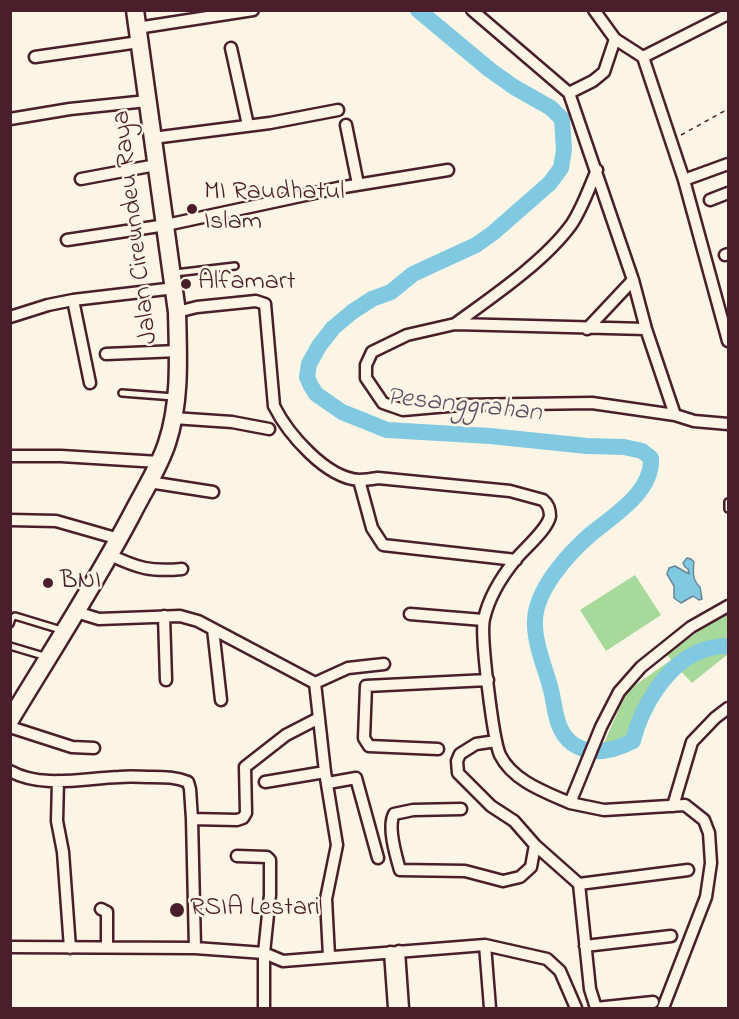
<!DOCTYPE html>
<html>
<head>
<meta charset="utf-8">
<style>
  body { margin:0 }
  #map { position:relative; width:739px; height:1019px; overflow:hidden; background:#fcf5e5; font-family:"Indie Flower",sans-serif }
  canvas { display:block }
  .frame { position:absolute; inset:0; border:12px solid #4a1f2b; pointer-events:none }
</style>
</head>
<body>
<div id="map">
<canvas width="739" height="1019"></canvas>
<div class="frame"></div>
</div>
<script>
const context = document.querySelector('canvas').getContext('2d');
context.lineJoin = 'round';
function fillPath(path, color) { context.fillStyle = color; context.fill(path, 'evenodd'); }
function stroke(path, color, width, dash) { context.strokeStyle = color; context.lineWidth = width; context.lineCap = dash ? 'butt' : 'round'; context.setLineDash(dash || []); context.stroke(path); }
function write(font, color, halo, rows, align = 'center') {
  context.font = font + ' "Indie Flower",sans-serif'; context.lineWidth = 5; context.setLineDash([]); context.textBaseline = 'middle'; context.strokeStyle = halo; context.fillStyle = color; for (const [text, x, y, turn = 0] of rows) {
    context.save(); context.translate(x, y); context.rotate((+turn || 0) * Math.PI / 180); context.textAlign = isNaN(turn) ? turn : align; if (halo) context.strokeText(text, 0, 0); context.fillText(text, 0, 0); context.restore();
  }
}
const green = new Path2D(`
  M635 575 661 615 606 651 580 610Z
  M728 614V654L692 683 677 667C656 685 639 714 633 741L617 749 600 752 627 691 671 660 666 654 721 616Z`);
const water = new Path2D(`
  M687 558 691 559 694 562C693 571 692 580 700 587L702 599 699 600 693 596 681 603 674 598V586L667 574 669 568 675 566 689 574 688 569 685 567 683 563Z`);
const river = new Path2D(`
  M418 10 490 70 514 87 551 108 562 119 564 150 561 168 550 183 493 233 476 245 413 274 391 292 372 299 352 312 333 328 319 346 309 364 307 377 311 386 316 394 342 412 387 430 490 436 587 446 624 447 642 451 651 458C653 492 614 515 591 534 569 553 536 589 535 620 534 642 544 665 550 686 556 707 554 730 573 744 592 757 615 750 633 741 641 707 667 664 701 651 709 648 720 646 728 646`);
const path = new Path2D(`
  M681 135 728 109`);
const lane = new Path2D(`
  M175 273 235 266
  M122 393 174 397
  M728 502V509
  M10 624 12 618 15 616 61 630
  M10 646 47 657`);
const street = new Path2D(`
  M472 10 569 93 593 81 604 72 615 39
  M594 10 615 39 643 57 684 180 728 341
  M137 28 253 10
  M231 48 248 125
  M35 57 139 42
  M643 57 728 14
  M569 93 633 280 646 329 675 415
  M10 119 70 109 147 101
  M346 125 358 184
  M153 138 270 123 338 110
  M81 179 156 165
  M684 180 728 164
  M710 200 728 193
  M67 240 166 225 338 188 448 170
  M725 255 728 254
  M73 300 90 383
  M177 312 197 307 256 301 265 304 274 406C288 434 326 478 359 480 365 480 372 479 378 478L510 491 543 500C548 504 550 509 550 516 548 529 525 548 516 559 502 576 489 597 484 619 480 635 493 739 500 755 513 781 545 792 570 803L601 727 619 692 641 667 691 627 728 606
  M10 317 48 305 73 300 175 288
  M455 324C492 297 544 262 571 225 582 209 589 188 597 170
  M587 329 633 280
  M646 329 455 324 407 335 372 352 366 365V378L383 403 403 410 460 405 592 403 675 415 694 421 728 424
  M106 354 178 351
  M173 418 232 422 269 429
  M10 456H61L159 462
  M359 480 372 528 383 545 516 560
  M149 482 213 492
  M10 520 56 521 119 539
  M110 555C138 568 150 572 182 569
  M76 612 99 619 180 616 198 621 315 683
  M410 614 483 620
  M164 616 166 680
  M213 629 221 700
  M315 683 325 772 337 845 326 899 329 956
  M315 683 348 668 384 664
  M10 727 72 747 94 748
  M496 741 476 744 460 754 457 761 458 773 491 806 514 821 535 845 579 884 590 989 596 1008
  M438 749 369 746 364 738 366 686 488 680
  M10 771C42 789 85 778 119 777 130 776 141 777 152 777 165 777 176 777 188 782L190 789 192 819 195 948
  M58 781 57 821 63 852 70 948
  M265 782 325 772
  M328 783 356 778 378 858
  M570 803 604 810 685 805 704 820 709 833 711 863 706 897 663 1008
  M673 806 692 742 715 718 728 708
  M461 809 413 810 394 814C387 827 396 856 400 870L465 871 503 881 520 877 531 867 535 845
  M192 819 237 820 243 818 246 813 245 767 286 735 319 718
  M237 856 267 857 270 860V895L264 953V1008
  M579 884 688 870
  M101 909 107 912V947
  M485 945 490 1008
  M585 946 671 936
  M10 947 195 948 264 953 283 961 485 945 547 959 560 971 576 1008
  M399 951 403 1008
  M390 952 394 1008
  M596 1008 653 1002`);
const secondary = new Path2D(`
  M10 720C51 652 94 586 131 516 143 492 159 468 167 443 181 401 178 355 177 312L135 10`);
const markers = [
  [192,209,6,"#4a1f2b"],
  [186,284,6,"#4a1f2b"],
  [48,583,6,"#4a1f2b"],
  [177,910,8,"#4a1f2b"]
];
const poiNames = [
  ["MI Raudhatul",204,194],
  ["Islam",204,224],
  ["Alfamart",198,284],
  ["BNI",60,583],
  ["RSIA Lestari",190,910]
];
const streetNames = [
  ["Jalan Cireundeu Raya",137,227,-97]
];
const waterNames = [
  ["Pesanggrahan",464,407,6]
];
fillPath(green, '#a7d99b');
fillPath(water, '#80c9e1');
stroke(water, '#6a8598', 1.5);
stroke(river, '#80c9e1', 16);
stroke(lane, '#4a1f2b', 10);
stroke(street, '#4a1f2b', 15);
stroke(secondary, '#4a1f2b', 21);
stroke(path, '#4a1f2b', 1.5, [4.5, 4.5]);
stroke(lane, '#fcf5e5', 5);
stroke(street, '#fcf5e5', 10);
stroke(secondary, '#fcf5e5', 16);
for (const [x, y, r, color] of markers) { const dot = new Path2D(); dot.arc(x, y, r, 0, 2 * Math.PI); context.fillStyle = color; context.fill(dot); stroke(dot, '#fcf5e5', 2); }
write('26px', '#4a1f2b', '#fcf5e5', poiNames, 'left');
write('26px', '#4a1f2b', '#fcf5e5', streetNames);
write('italic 27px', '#5a5262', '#fcf5e5', waterNames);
</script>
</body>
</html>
